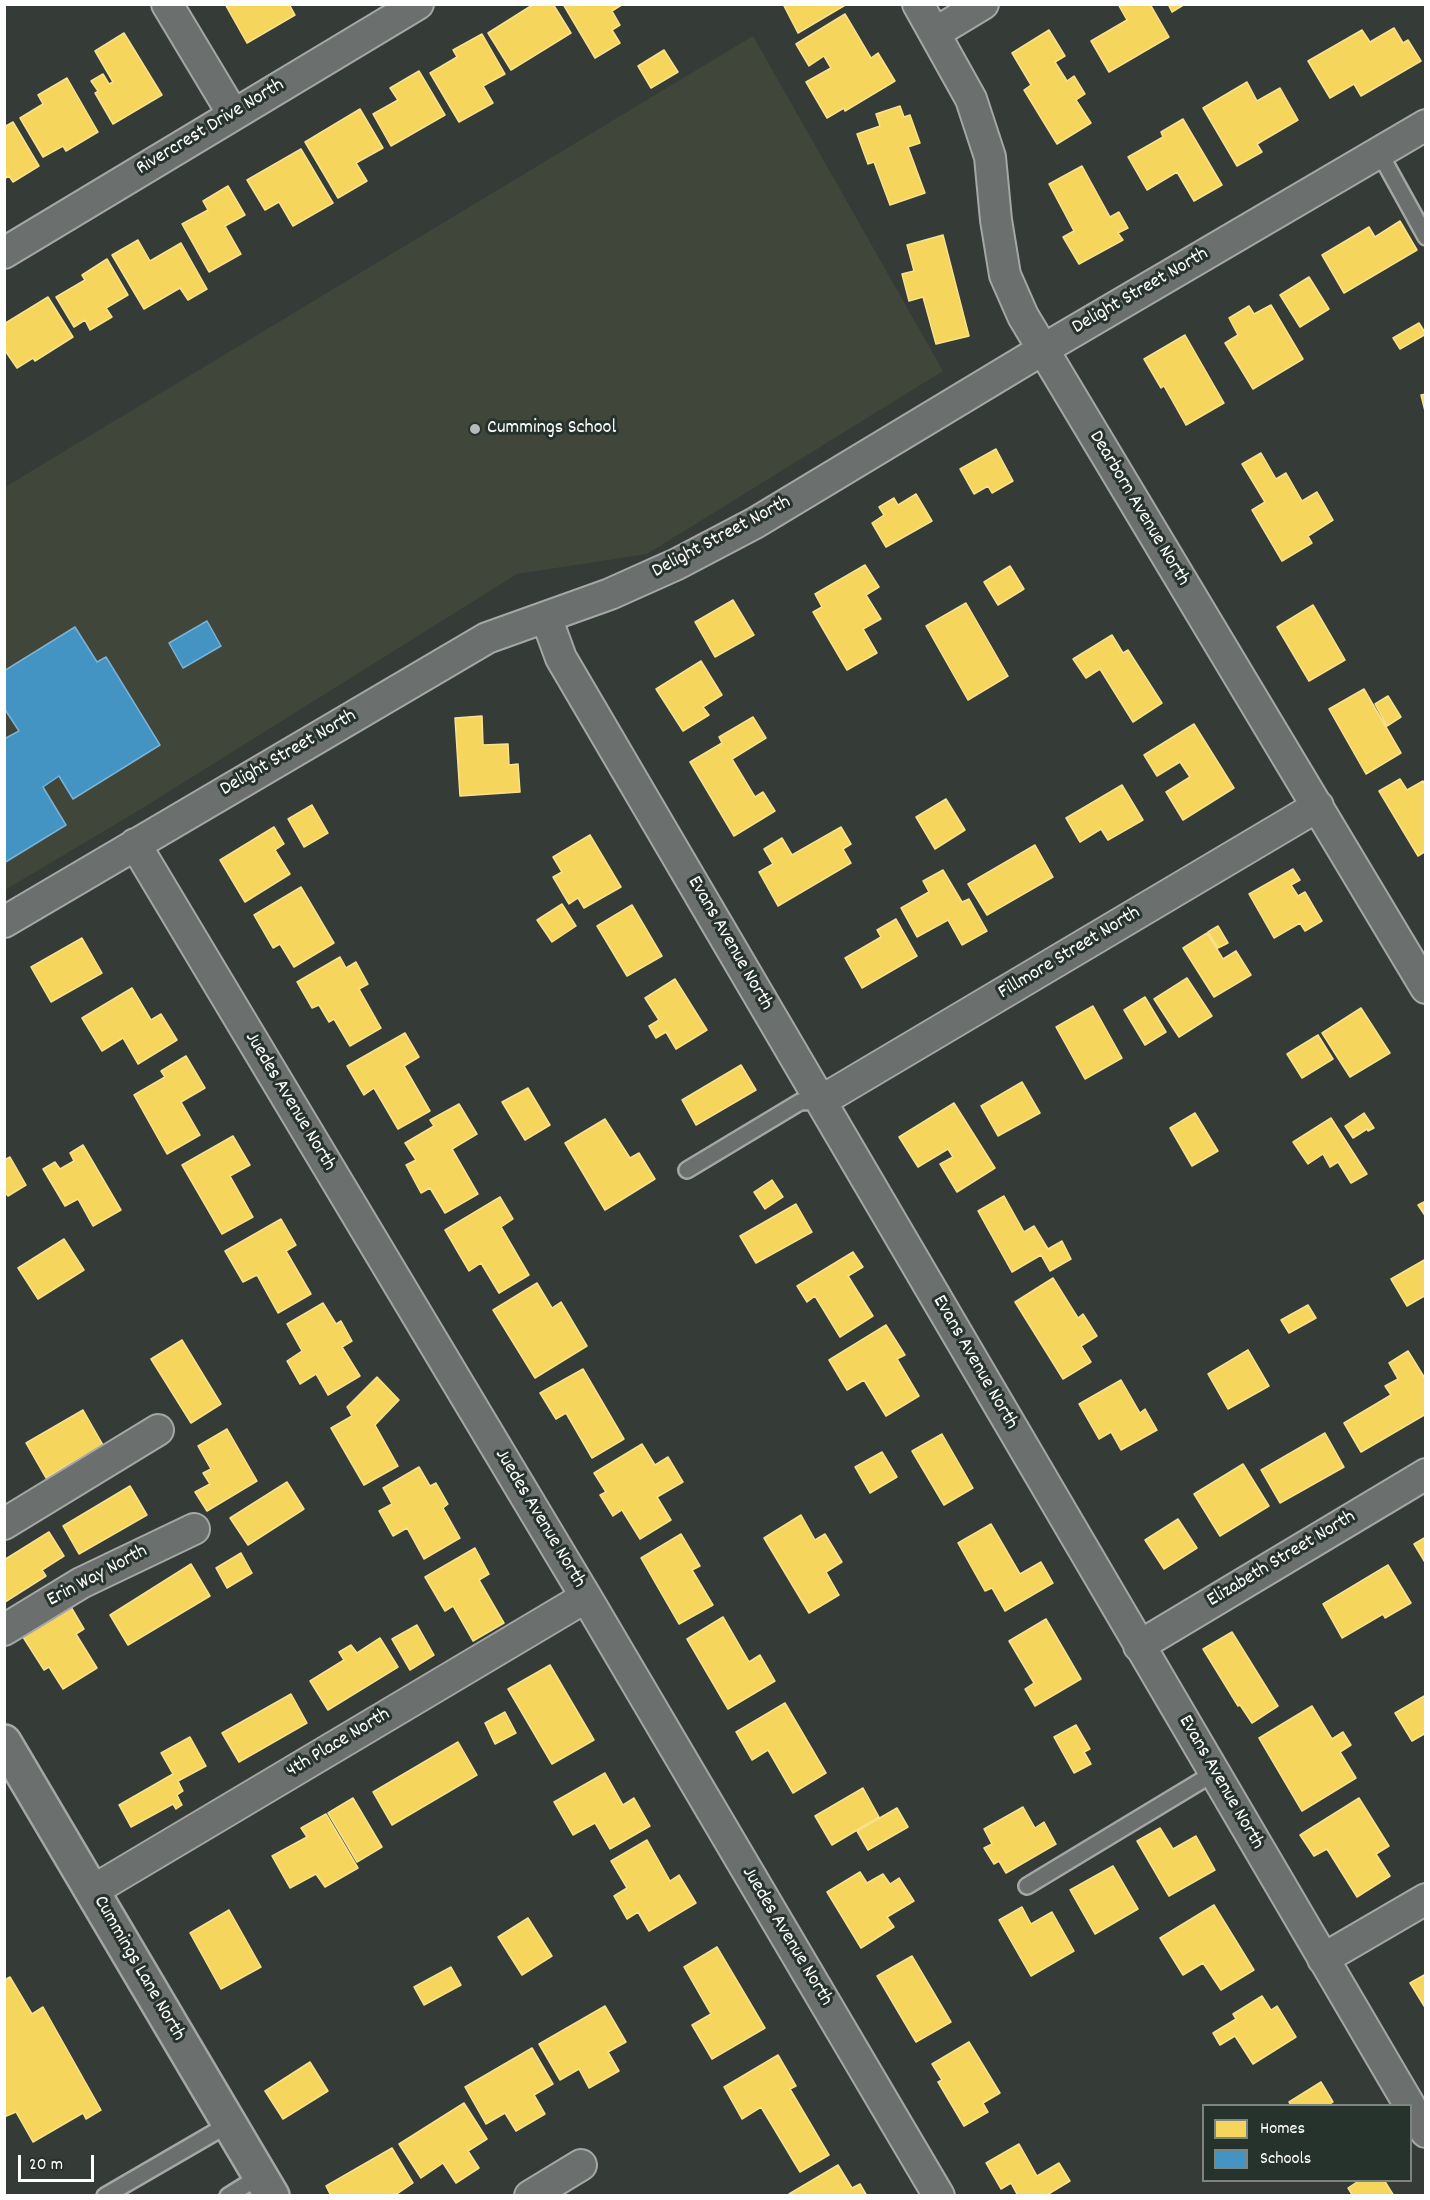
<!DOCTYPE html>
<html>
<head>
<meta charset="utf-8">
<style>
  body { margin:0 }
  #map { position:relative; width:1430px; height:2200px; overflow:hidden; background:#353b36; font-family:Dekko,sans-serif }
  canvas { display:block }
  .frame { position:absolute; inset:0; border:6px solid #fff; pointer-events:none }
  .legend { position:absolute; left:1202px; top:2104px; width:210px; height:78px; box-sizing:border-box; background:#26332d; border:2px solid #7d8581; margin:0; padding:8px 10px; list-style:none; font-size:18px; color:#fff }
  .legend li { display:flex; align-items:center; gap:12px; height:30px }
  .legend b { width:30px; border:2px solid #7d8581 }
  .scale { position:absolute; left:18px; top:2155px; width:76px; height:27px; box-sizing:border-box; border:3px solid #fff; border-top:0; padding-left:8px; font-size:18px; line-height:21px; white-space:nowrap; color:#fff; -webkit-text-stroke:4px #26332d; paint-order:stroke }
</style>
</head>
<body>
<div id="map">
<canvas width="1430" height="2200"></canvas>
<div class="frame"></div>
<ul class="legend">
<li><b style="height:16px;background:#f6d55c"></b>Homes</li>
<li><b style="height:16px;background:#4393c3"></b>Schools</li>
</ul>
<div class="scale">20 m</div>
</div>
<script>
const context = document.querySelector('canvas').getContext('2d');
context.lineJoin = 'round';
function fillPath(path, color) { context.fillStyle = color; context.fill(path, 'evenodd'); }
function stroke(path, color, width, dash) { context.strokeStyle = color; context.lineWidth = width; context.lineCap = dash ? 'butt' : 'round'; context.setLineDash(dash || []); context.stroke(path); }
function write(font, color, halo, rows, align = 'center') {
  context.font = font + ' Dekko,sans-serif'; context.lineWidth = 6; context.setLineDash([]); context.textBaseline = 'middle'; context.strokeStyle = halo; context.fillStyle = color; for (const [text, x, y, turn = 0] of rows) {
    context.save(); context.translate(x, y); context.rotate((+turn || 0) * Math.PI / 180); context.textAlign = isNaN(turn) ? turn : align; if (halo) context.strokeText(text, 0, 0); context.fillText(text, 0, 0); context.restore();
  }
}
const built = new Path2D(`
  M753 36 943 371 647 554 517 574 141 809 5 890V487Z`);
const homes = new Path2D(`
  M225 4H289L295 15 247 43Z
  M534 4H553L571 33 511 70 488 33Z
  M563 4H623L612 11 620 25 612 30 620 43 595 58Z
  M783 4H847L798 33Z
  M1118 4H1150L1169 37 1109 72 1091 41 1127 20Z
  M1168 4H1185L1172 12Z
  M845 14 871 58 878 53 895 81 845 111 844 108 827 118 806 82 831 68 824 56 809 66 796 44Z
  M1394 28 1403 43 1408 40 1421 61 1361 96 1354 84 1330 98 1308 61 1362 30 1370 42Z
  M1049 30 1065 56 1055 62 1067 81 1074 76 1085 94 1076 100 1091 123 1057 144 1024 90 1031 85 1012 53Z
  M124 33 162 95 113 124 95 93 98 91 91 81 103 74 109 84 113 82 95 51Z
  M482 34 505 74 483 86 493 103 459 122 430 73 457 57 453 50Z
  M664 50 678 72 651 88 638 66Z
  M419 71 445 115 391 146 373 114 398 100 390 88Z
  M67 78 98 132 66 151 63 146 43 157 20 118 43 104 38 95Z
  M1247 82 1257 101 1280 88 1298 120 1257 144 1262 152 1237 166 1203 108Z
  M900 106 904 117 910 115 920 143 908 147 925 193 890 205 874 162 868 164 857 134 880 126 876 114Z
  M360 109 383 148 356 163 367 181 338 198 305 142Z
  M1183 119 1222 185 1194 201 1177 172 1147 190 1128 157 1163 137 1161 132Z
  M13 122 39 166 13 182 9 176 4 179V127Z
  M301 149 333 203 293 226 279 202 265 210 247 180Z
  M1082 166 1110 217 1119 212 1128 228 1118 233 1123 240 1079 264 1063 237 1074 231 1049 184Z
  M228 186 245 215 225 226 241 254 209 272 182 224 208 210 203 201Z
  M1400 221 1417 250 1344 293 1322 255 1369 227 1375 237Z
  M943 235 969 336 936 344 923 297 909 301 902 274 914 271 907 245Z
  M138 240 150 261 181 243 207 289 188 300 180 288 144 309 112 255Z
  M107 259 128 295 106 308 112 317 90 330 85 320 74 327 56 297 85 280 82 275Z
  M1309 277 1329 309 1300 327 1280 295Z
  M48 297 73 337 35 361 33 358 17 368 4 349V324Z
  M1271 305 1303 359 1253 389 1225 343 1238 335 1229 318 1249 306 1254 314Z
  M1419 323 1426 334 1400 349 1393 338Z
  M1185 335 1224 403 1186 425 1164 386 1161 388 1144 359Z
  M1426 394V415L1421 395Z
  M996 449 1013 481 992 493 988 486 974 494 960 469Z
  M1261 453 1276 479 1286 473 1302 501 1317 492 1333 520 1308 536 1312 543 1282 561 1252 510 1265 502 1242 464Z
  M916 494 932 521 886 547 872 523 884 515 879 507 894 498 898 505Z
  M865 565 879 587 866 595 881 619 863 629 877 653 847 670 813 612 822 607 815 594Z
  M1010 566 1024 589 998 605 984 582Z
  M733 600 754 635 715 657 695 622Z
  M966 603 1008 676 968 700 926 626Z
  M1313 605 1345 660 1309 681 1277 627Z
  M1112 635 1123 653 1128 650 1162 703 1133 722 1100 669 1086 678 1073 659Z
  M701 661 722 695 703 707 709 715 683 731 656 689Z
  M1364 689 1401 753 1366 774 1329 709Z
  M1388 696 1401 717 1387 726 1375 704Z
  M482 716 483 745 508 744 509 765 518 764 520 792 460 796 455 718Z
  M753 717 766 738 732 759 755 797 763 792 775 811 734 836 690 762 722 743 719 737Z
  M1194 724 1234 788 1183 820 1166 792 1190 777 1180 762 1157 776 1144 755Z
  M1400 779 1407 790 1423 781 1426 785V851L1418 856 1379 791Z
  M1122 785 1143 820 1108 840 1101 829 1080 842 1066 818Z
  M946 799 965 830 935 849 916 817Z
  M312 805 328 833 304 847 288 819Z
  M274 827 284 844 275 850 290 874 245 902 220 860Z
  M841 827 851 844 843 849 851 863 778 906 759 872 773 864 764 849 782 838 792 855Z
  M590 835 621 887 584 908 578 898 569 904 553 877 562 872 553 857Z
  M1035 845 1053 877 987 915 968 884Z
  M1293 869 1300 880 1291 885 1298 896 1305 892 1322 921 1305 931 1300 923 1274 938 1249 894Z
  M943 870 962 902 969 899 987 931 962 945 948 920 917 937 901 908 929 892 923 881Z
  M301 887 334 943 294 967 280 944 273 948 254 915Z
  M562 904 576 926 552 942 537 920Z
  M632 905 662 956 627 976 597 926Z
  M896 919 917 956 862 988 845 958 881 937 877 930Z
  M1218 926 1228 943 1218 948 1208 932Z
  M1207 933 1223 959 1236 951 1251 975 1214 997 1183 948Z
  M82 938 102 973 51 1002 31 967Z
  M340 957 346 968 356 962 368 984 359 989 381 1028 350 1046 334 1019 329 1022 319 1005 312 1008 297 982Z
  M1187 978 1212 1016 1179 1037 1154 999Z
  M675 979 707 1030 676 1049 666 1032 656 1038 649 1026 659 1020 645 998Z
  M132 988 151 1020 161 1014 177 1040 138 1064 123 1038 102 1051 82 1018Z
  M1145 997 1166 1032 1145 1045 1124 1010Z
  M1093 1006 1122 1058 1085 1079 1056 1027Z
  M1361 1008 1390 1053 1350 1077 1322 1033Z
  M405 1033 419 1057 404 1066 430 1111 398 1129 374 1088 364 1095 347 1066Z
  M1318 1035 1333 1059 1302 1078 1287 1054Z
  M186 1056 205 1088 181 1102 200 1135 167 1154 134 1095 165 1077 161 1071Z
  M741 1065 756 1090 696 1125 682 1100Z
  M1022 1082 1040 1113 998 1136 981 1106Z
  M528 1088 550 1125 525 1140 502 1102Z
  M954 1103 995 1168 957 1192 940 1164 953 1157 948 1149 918 1167 899 1137Z
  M459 1104 477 1134 452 1149 478 1194 445 1213 430 1188 421 1193 406 1165 416 1160 405 1143 434 1126 430 1120Z
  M1195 1113 1218 1151 1192 1166 1170 1128Z
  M1364 1113 1374 1128 1368 1131 1367 1129 1353 1138 1345 1126Z
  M1331 1118 1367 1174 1351 1183 1338 1162 1330 1167 1323 1154 1308 1164 1293 1142Z
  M605 1119 630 1158 639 1153 655 1179 605 1210 565 1143Z
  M233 1136 250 1165 230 1176 253 1217 222 1234 182 1165Z
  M83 1145 121 1210 93 1226 78 1199 65 1206 43 1169 55 1162 60 1169 74 1161 70 1153Z
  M10 1157 26 1185 8 1196 4 1191V1160Z
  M772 1180 783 1197 765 1209 754 1192Z
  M1004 1196 1024 1232 1034 1226 1048 1249 1062 1241 1071 1259 1050 1271 1041 1255 1012 1272 978 1211Z
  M500 1197 513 1219 501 1227 529 1275 499 1293 481 1263 469 1271 445 1230Z
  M1426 1201V1217L1418 1205Z
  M796 1204 812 1232 756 1263 740 1236Z
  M281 1219 296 1245 286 1251 311 1294 278 1313 257 1275 243 1282 225 1251Z
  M64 1239 84 1270 38 1299 18 1268Z
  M853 1252 863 1267 848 1276 873 1316 840 1337 815 1296 807 1302 797 1286Z
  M1426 1259V1295L1407 1306 1391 1279Z
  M1053 1278 1078 1318 1083 1314 1097 1336 1081 1346 1091 1362 1063 1379 1015 1302Z
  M537 1283 552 1308 561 1302 587 1346 535 1378 493 1310Z
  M323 1303 336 1324 341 1321 352 1341 342 1347 360 1376 328 1395 316 1374 300 1384 287 1361 302 1351 287 1324Z
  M1308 1305 1316 1318 1289 1333 1281 1320Z
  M886 1325 905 1355 897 1359 919 1396 886 1416 864 1380 847 1390 829 1360Z
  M182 1340 221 1404 191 1423 151 1359Z
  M1248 1350 1269 1386 1228 1409 1208 1374Z
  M1408 1351 1426 1380V1414L1361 1452 1344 1423 1391 1395 1385 1386 1398 1379 1389 1363Z
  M583 1369 624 1439 592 1458 566 1413 556 1419 540 1393Z
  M377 1377 399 1400 375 1425 398 1466 364 1485 331 1428 352 1416 347 1407Z
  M1121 1380 1140 1413 1145 1409 1157 1430 1121 1450 1111 1432 1099 1439 1079 1404Z
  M83 1410 103 1445 46 1478 26 1443Z
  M227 1429 257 1481 207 1511 195 1492 210 1484 203 1473 211 1469 198 1446Z
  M1325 1433 1344 1467 1280 1503 1261 1470Z
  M942 1434 973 1488 944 1505 912 1451Z
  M642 1444 655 1465 668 1457 683 1482 657 1497 671 1520 640 1539 622 1510 613 1516 600 1495 606 1492 594 1473Z
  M882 1452 897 1477 870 1493 855 1467Z
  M1243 1464 1269 1506 1220 1536 1194 1494Z
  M419 1467 430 1486 436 1483 448 1504 443 1508 460 1538 424 1559 407 1528 393 1536 379 1511 392 1504 383 1488Z
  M287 1482 304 1509 248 1545 230 1518Z
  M130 1486 147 1515 79 1554 63 1526Z
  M801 1515 815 1540 825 1534 842 1562 826 1572 839 1595 809 1613 764 1538Z
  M1178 1519 1197 1548 1164 1569 1145 1540Z
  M991 1524 1020 1574 1041 1562 1053 1583 1005 1611 992 1588 985 1591 958 1543Z
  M49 1532 64 1556 42 1570 46 1576 5 1602 4 1560Z
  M681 1534 700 1566 692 1570 713 1605 679 1624 641 1558Z
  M1426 1537V1564L1414 1544Z
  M475 1548 489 1574 479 1580 504 1623 473 1641 453 1606 445 1611 425 1577Z
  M241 1553 252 1573 227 1588 216 1568Z
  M191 1564 210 1596 128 1645 110 1615Z
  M1388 1565 1411 1603 1385 1618 1383 1614 1342 1638 1323 1604Z
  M71 1607 84 1629 76 1634 97 1668 63 1689 49 1667 44 1670 23 1637Z
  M723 1617 749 1662 760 1655 775 1681 728 1709 687 1639Z
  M1046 1619 1081 1679 1035 1706 1025 1689 1034 1683 1009 1641Z
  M417 1625 434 1655 410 1670 392 1639Z
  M1232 1632 1278 1706 1252 1723 1240 1705 1238 1706 1203 1649Z
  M380 1638 398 1667 328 1710 310 1681 344 1660 339 1652 351 1645 357 1653Z
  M550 1665 594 1740 552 1764 508 1689Z
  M291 1694 307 1723 239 1762 222 1733Z
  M1426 1695V1733L1412 1741 1395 1713Z
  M785 1703 826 1773 793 1793 768 1750 752 1760 736 1732Z
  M1312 1706 1332 1739 1343 1732 1351 1745 1340 1752 1356 1778 1302 1811 1259 1738Z
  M505 1712 516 1733 495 1744 485 1723Z
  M1076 1725 1090 1749 1084 1752 1091 1764 1074 1773 1054 1737Z
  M190 1737 206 1766 178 1781 183 1791 177 1795 182 1805 176 1809 173 1804 131 1827 119 1805 173 1774 161 1753Z
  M458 1742 477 1775 392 1825 373 1792Z
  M605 1773 623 1805 634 1798 650 1826 610 1849 595 1823 573 1835 554 1802Z
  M863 1788 879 1817 832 1845 815 1816Z
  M353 1798 382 1847 357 1862 328 1813Z
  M1359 1798 1389 1846 1376 1854 1390 1876 1357 1897 1327 1849 1314 1856 1300 1835Z
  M1023 1807 1035 1828 1044 1822 1056 1844 1006 1873 999 1861 994 1864 984 1848 992 1844 984 1829Z
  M897 1808 908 1827 868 1850 857 1831Z
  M326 1814 358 1868 325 1887 316 1874 290 1888 272 1856 307 1837 301 1828Z
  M1160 1828 1173 1849 1196 1836 1215 1870 1169 1896 1137 1841Z
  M647 1840 670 1881 679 1875 696 1903 649 1931 638 1912 627 1919 614 1896 627 1888 611 1861Z
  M1113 1866 1138 1909 1095 1934 1070 1890Z
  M860 1872 867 1883 883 1874 890 1884 899 1878 914 1901 887 1917 894 1927 861 1948 827 1892Z
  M1214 1905 1254 1970 1221 1990 1203 1963 1183 1975 1160 1938Z
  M1022 1907 1031 1924 1052 1912 1074 1951 1031 1976 999 1920Z
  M229 1910 261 1967 221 1989 190 1933Z
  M528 1918 552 1956 522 1975 498 1937Z
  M717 1947 765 2028 712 2059 692 2025 711 2014 684 1967Z
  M912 1956 951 2022 916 2042 877 1976Z
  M451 1967 461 1985 424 2005 414 1987Z
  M1426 1974V2009L1410 1983Z
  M10 1977 32 2014 43 2007 101 2110 86 2119 83 2113 33 2142 16 2112 4 2117V1980Z
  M1262 1996 1271 2010 1277 2006 1296 2037 1253 2064 1235 2036 1220 2045 1213 2033 1236 2019 1233 2014Z
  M605 2006 626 2042 608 2052 619 2071 589 2088 579 2069 560 2080 539 2044Z
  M969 2042 1000 2093 983 2103 988 2112 964 2126 938 2082 942 2080 932 2064Z
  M532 2048 553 2084 534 2095 545 2114 516 2131 505 2113 486 2124 465 2087Z
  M778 2055 796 2086 790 2089 829 2155 800 2172 761 2107 742 2119 724 2087Z
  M310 2062 328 2091 283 2119 265 2091Z
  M1321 2082 1333 2102 1327 2106H1291L1289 2102Z
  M464 2103 487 2139 468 2151 479 2168 456 2183 443 2163 421 2178 399 2144Z
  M1019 2144 1037 2176 1059 2163 1070 2181 1045 2196H1018L1011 2183 1001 2189 986 2163Z
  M392 2148 413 2183 394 2196H331L326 2186Z
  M838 2165 852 2188 860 2184 867 2196H790L789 2194Z
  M1360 2180H1384L1394 2196H1353L1348 2188Z`);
const schools = new Path2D(`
  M207 621 221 646 183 668 169 643Z
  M75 627 97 662 106 657 160 745 73 799 59 776 43 787 66 825 4 863V739L19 731 4 708V671Z`);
const service = new Path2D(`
  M1379 152 1426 237
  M687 1170 800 1102 821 1101
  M1027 1886 1214 1773
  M105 2196 229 2124
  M228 2196 260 2176`);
const minor = new Path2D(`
  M167 4 233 114
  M918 4 971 99 990 157 996 220 1005 275 1023 316 1426 988
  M935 33 983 4
  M4 253 418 4
  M546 617 561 658 1410 2106
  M135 844 586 1597 939 2196
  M4 922 487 638 610 594 677 564 755 523 1042 350 1426 125
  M821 1101 1318 806
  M4 1524 158 1430
  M4 1630 81 1583 194 1529
  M1139 1646 1426 1474
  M92 1891 586 1597
  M1323 1959 1426 1899
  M1410 2107 1426 2132
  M530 2196 581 2165`);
const tertiary = new Path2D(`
  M4 1742 272 2196`);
const markers = [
  [475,429,6,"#b8bab9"]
];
const streetNames = [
  ["Rivercrest Drive North",211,128,-31],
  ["Delight Street North",1141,292,-30],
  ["Dearborn Avenue North",1138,509,59],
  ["Delight Street North",722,538,-28],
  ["Delight Street North",289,754,-30],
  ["Evans Avenue North",729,944,60],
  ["Fillmore Street North",1070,954,-31],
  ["Juedes Avenue North",289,1102,59],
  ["Evans Avenue North",974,1363,60],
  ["Juedes Avenue North",539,1519,59],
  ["Elizabeth Street North",1282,1560,-31],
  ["Erin Way North",98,1577,-28],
  ["4th Place North",339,1744,-31],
  ["Evans Avenue North",1220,1783,60],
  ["Juedes Avenue North",786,1937,59],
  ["Cummings Lane North",138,1969,60]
];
const poiNames = [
  ["Cummings School",487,429]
];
fillPath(built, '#41463b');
fillPath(homes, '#f6d55c');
stroke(homes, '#f9e28d', 1.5);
fillPath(schools, '#4393c3');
stroke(schools, '#7bb3d5', 1.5);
stroke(service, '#a4a7a5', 20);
stroke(minor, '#a4a7a5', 34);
stroke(tertiary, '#a4a7a5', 38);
stroke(service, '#6b6f6d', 15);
stroke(minor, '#6b6f6d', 30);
stroke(tertiary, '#6b6f6d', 33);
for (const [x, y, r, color] of markers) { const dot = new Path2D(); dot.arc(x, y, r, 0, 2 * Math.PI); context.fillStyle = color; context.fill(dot); stroke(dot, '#26332d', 2); }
write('20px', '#fff', '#26332d', streetNames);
write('20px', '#fff', '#26332d', poiNames, 'left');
</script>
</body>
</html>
